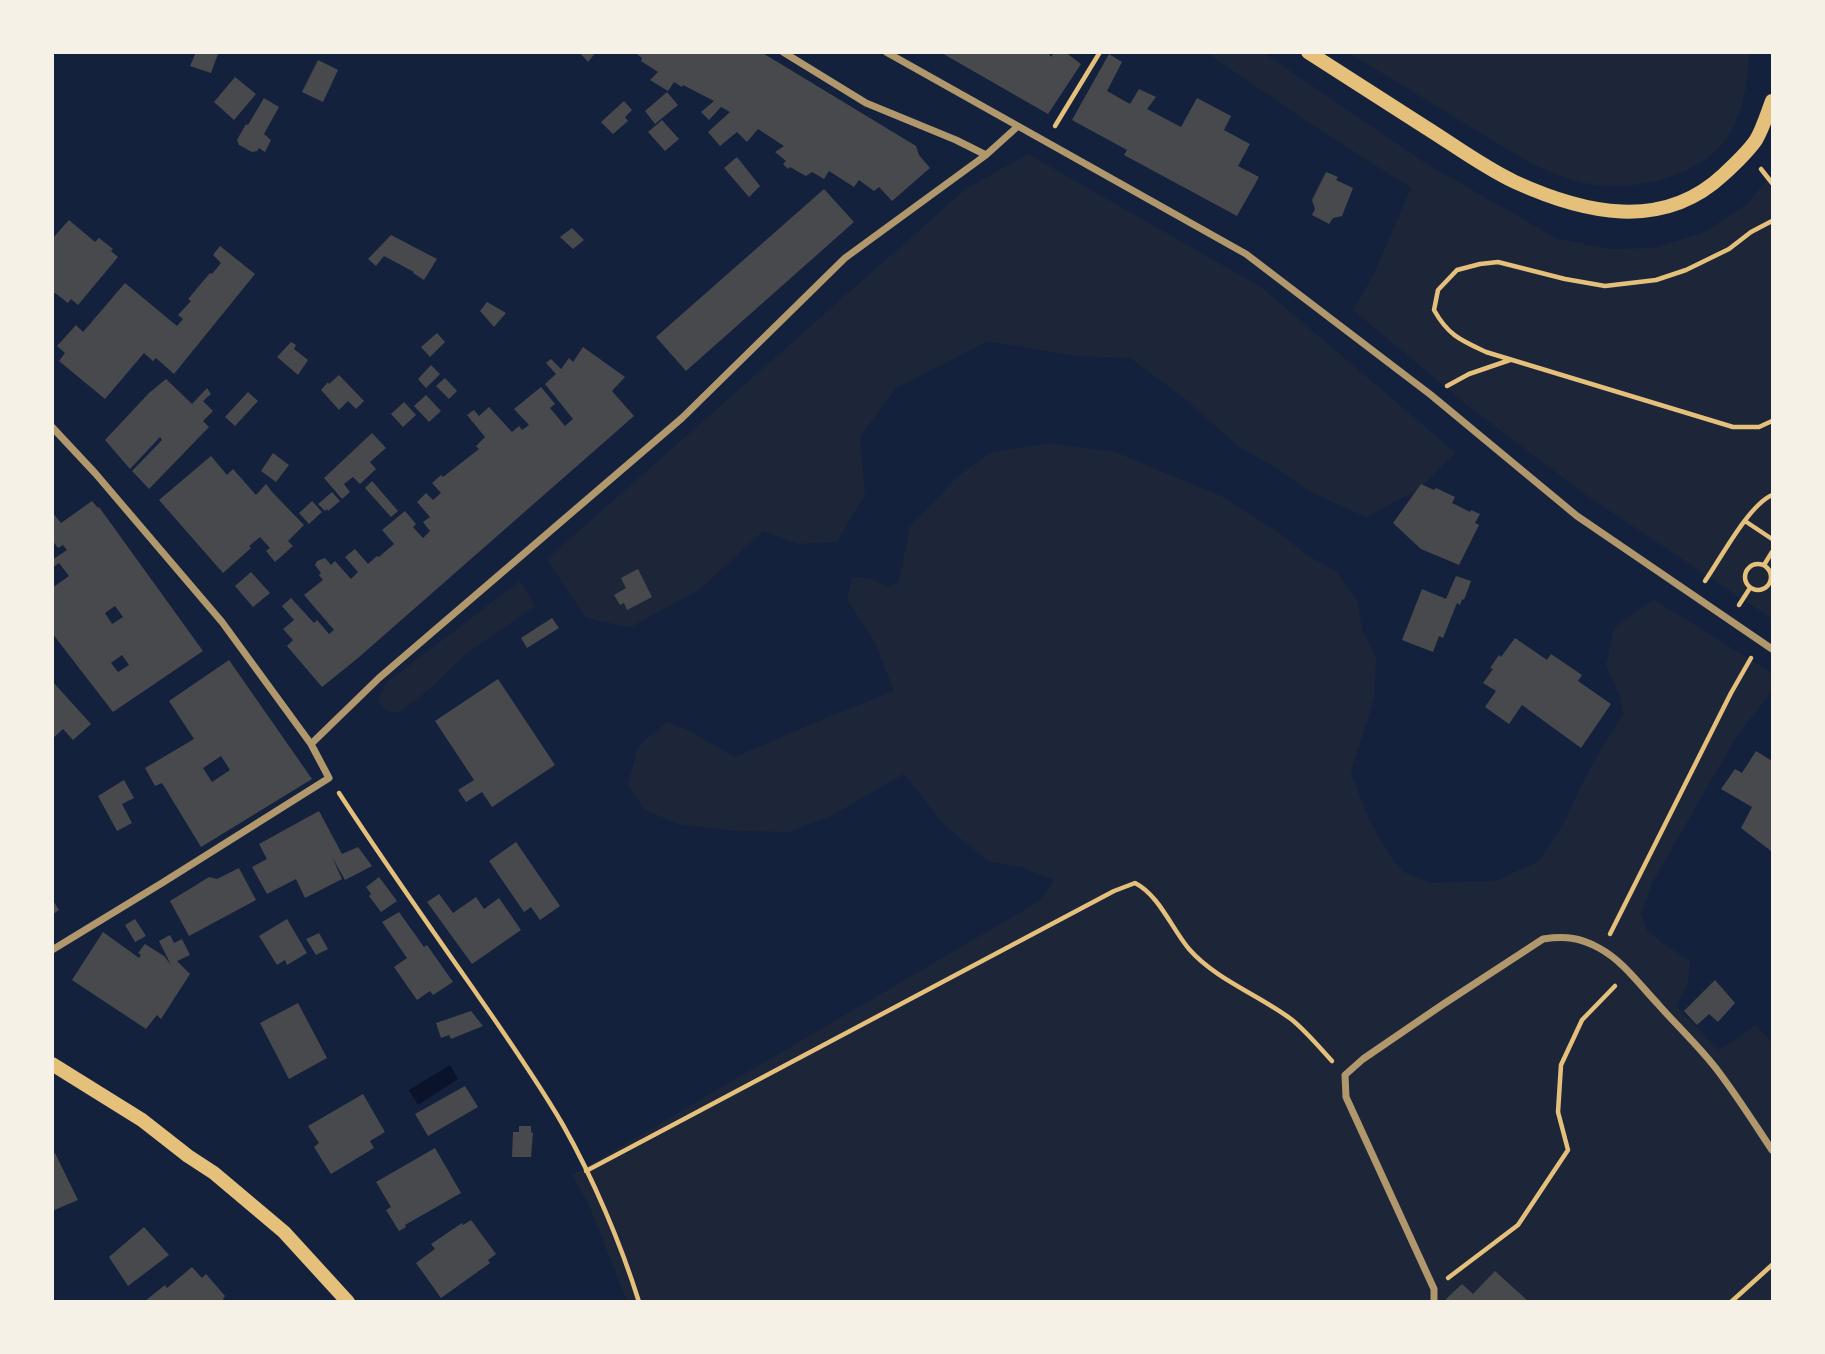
<!DOCTYPE html>
<html>
<head>
<meta charset="utf-8">
<style>
  body { margin:0 }
  #map { position:relative; width:1825px; height:1354px; overflow:hidden; background:#14213d; font-family:Arial,sans-serif }
  canvas { display:block }
  .frame { position:absolute; inset:0; border:54px solid #f6f1e7; pointer-events:none }
</style>
</head>
<body>
<div id="map">
<canvas width="1825" height="1354"></canvas>
<div class="frame"></div>
</div>
<script>
const context = document.querySelector('canvas').getContext('2d');
context.lineJoin = 'round';
function fillPath(path, color) { context.fillStyle = color; context.fill(path, 'evenodd'); }
function stroke(path, color, width, dash) { context.strokeStyle = color; context.lineWidth = width; context.lineCap = dash ? 'butt' : 'round'; context.setLineDash(dash || []); context.stroke(path); }
const green = new Path2D(`
  M1207 53H1264L1425 163 1556 238 1610 249 1652 248 1703 233 1748 203 1772 174V616L1771 618 1589 497 1467 405 1353 310 1374 274 1411 188 1308 122Z
  M1349 53 1749 52V53C1748 77 1745 103 1734 126 1712 173 1643 191 1595 185 1573 182 1550 172 1530 163Z
  M1028 154 1261 287 1456 453 1419 489 1366 517 1309 491 1281 471 1239 447 1184 398 1130 358 1074 356 988 341 896 388 860 437 865 494 837 542 798 544 763 531 699 590 629 628 585 617 547 559 967 188Z
  M1050 443 1115 452 1221 496 1277 531 1307 555 1337 572 1358 602 1362 629 1376 658 1374 698 1351 772 1369 820 1391 857 1404 872 1430 883 1495 881 1539 861 1565 821 1583 782 1604 744 1623 715 1620 696 1606 666 1614 628 1653 599 1772 673V691L1735 739 1651 885 1641 914 1647 930 1662 943 1690 961 1688 983 1676 1006 1719 1050 1756 1025 1772 1043V1301H627L589 1205 572 1175 1041 900 1054 880 1023 868 988 861 944 825 904 774 831 816 789 832 741 831 681 825 645 810 628 785 638 746 667 722 688 730 735 757 835 714 894 691 875 643 847 599 852 577 871 579 888 587 899 582 910 527 958 476 992 452Z
  M520 581 535 606 462 657 430 689 400 712H389L381 707 378 699 386 683Z`);
const water = new Path2D(`
  M450 1065 458 1079 418 1105 409 1090Z`);
const building = new Path2D(`
  M196 52 218 54 211 73 190 66Z
  M579 52H596L588 62Z
  M634 52H761L916 146 919 155 930 168 892 201 879 187 874 191 859 180 854 187 829 171 824 179 812 172 806 176 790 167 788 169 783 164 786 161 775 152 784 146 758 129 747 142 737 132 720 146 708 132 730 112 721 107 709 120 701 112 714 101 683 85 682 87 674 82 668 91 650 80 658 72 641 61 642 58Z
  M940 52H1048L1051 57 1054 52H1065L1081 64 1048 114Z
  M1109 54 1122 62 1107 91 1130 104 1139 89 1156 97 1147 109 1181 127 1197 98 1231 116 1224 130 1250 144 1238 166 1259 177 1237 216 1124 155 1127 150 1072 120Z
  M318 60 338 70 323 102 302 92Z
  M235 77 256 94 234 120 214 102Z
  M667 92 678 105 655 124 645 111Z
  M264 98 279 107 264 134 271 140 265 152 259 148 257 151 252 152 239 145 237 140 246 124 248 125Z
  M624 101 632 110 625 117 628 121 613 134 601 122Z
  M662 120 679 139 665 151 648 132Z
  M737 157 760 186 749 197 724 168Z
  M1326 172 1338 177 1336 180 1353 188 1342 216 1333 218 1329 224 1312 215 1315 209 1312 200Z
  M824 189 854 222 686 371 656 337Z
  M69 220 95 242 99 238 113 249 111 251 118 257 78 305 71 299 68 303 55 293 52 296V239Z
  M572 228 584 240 573 249 560 237Z
  M391 235 437 259 424 280 413 273 414 272 384 256 376 266 368 259Z
  M220 246 255 274 174 374 156 358 153 361 144 353 105 399 59 361 65 353 57 346 76 325 83 332 125 283 177 326 183 319 178 315 191 301 188 299 210 273 212 274 221 263 213 255Z
  M487 302 506 313 494 327 480 311Z
  M437 333 445 342 430 357 421 347Z
  M291 342 296 345 294 349 308 360 298 375 277 357Z
  M583 347 625 377 612 391 634 416 358 658 322 687 287 646 293 640 283 629 294 620 282 606 291 598 314 623 317 620 329 634 334 630 304 595 323 580 319 575 321 573 315 565 317 561 325 558 331 565 335 561 351 579 358 572 345 557 355 549 368 564 377 556 379 557 394 544 382 530 405 511 416 524 413 527 423 538 430 531 423 522 430 517 417 502 426 493 433 500 441 493 432 483 441 475 443 477 479 449 476 446 485 437 467 415 474 410 479 416 489 407 512 432 519 426 522 430 529 425 514 409 541 387 555 404 550 408 565 426 573 419 545 384 556 374 546 363 551 359 561 369 569 358 573 362Z
  M431 365 440 374 426 388 418 379Z
  M339 375 364 401 356 409 348 401 339 410 321 390 328 382 329 384Z
  M445 378 457 391 449 399 436 386Z
  M166 379 192 404 207 388 211 394 203 401 213 411 203 421 209 427 149 489 132 471 162 440 160 437 130 469 105 440 149 393Z
  M248 392 258 401 235 426 225 417Z
  M426 395 441 411 429 422 414 406Z
  M404 402 416 415 403 427 391 414Z
  M372 433 386 448 370 462 376 469 360 484 353 477 344 484 350 492 342 499 324 478Z
  M273 453 289 465 276 482 261 471Z
  M211 456 227 475 233 469 256 495 266 484 273 493 304 525 288 541 293 546 275 562 266 551 270 548 260 537 249 546 251 548 223 573 159 500Z
  M372 481 398 511 391 517 365 488Z
  M1421 484 1434 490 1436 488 1455 497 1452 503 1470 512 1471 510 1480 514 1475 523 1479 525 1459 565 1421 549 1393 523Z
  M332 492 340 501 328 511 327 509 325 511 318 504Z
  M92 501 98 508 99 507 203 651 113 712 52 633V583L55 586 69 576 59 563 52 568V560L67 550 63 545 58 548 52 540V512L61 523ZM115 606 123 617 112 624 105 613ZM122 655 129 665 118 672 111 663Z
  M312 501 322 512 309 524 299 513Z
  M638 569 652 597 627 610 624 603 620 605 614 595 626 588 621 578Z
  M251 572 270 593 253 607 235 586Z
  M1456 576 1471 581 1464 600 1462 599 1460 605 1457 603 1443 638 1439 636 1433 652 1402 640 1422 589 1446 599Z
  M552 618 559 628 527 648 521 638Z
  M1515 638 1547 660 1551 654 1582 675 1578 681 1611 704 1581 748 1522 705 1509 724 1485 707 1496 691 1483 683 1493 669 1490 668 1499 655 1501 657Z
  M229 660 312 779 201 847 162 783 155 786 145 768 194 739 169 701ZM221 756 230 770 212 782 203 768Z
  M498 679 555 765 492 807 482 792 466 802 458 790 474 780 435 721Z
  M52 681 91 724 73 740 63 729 52 739Z
  M1756 751 1772 761V848L1771 851 1741 828 1752 807 1721 789 1735 769 1742 773Z
  M124 780 134 798 122 804 132 823 117 831 98 796Z
  M319 811 342 854 358 847 372 866 345 880 332 857 342 879 305 898 296 879 267 894 252 867 267 859 259 844Z
  M516 842 560 906 540 920 531 907 524 912 489 861Z
  M239 868 256 900 189 936 170 901 209 877 217 879Z
  M379 877 397 901 381 912 369 896 371 894 366 887Z
  M439 894 453 913 476 897 484 909 499 898 521 930 472 964 427 902Z
  M52 899 59 910 52 915Z
  M399 912 424 947 427 945 453 982 433 995 430 991 417 1000 394 967 407 958 382 922Z
  M135 919 146 936 135 942 125 925Z
  M287 919 307 953 287 965 285 960 277 965 259 936Z
  M103 932 139 958 141 955 138 953 145 944 164 956 171 965 159 941 170 935 174 943 182 939 190 955 177 961 190 974 161 1019 157 1015 146 1029 72 980Z
  M319 933 328 949 316 955 306 939Z
  M1715 980 1735 1003 1718 1022 1709 1014 1697 1025 1684 1011Z
  M298 1003 327 1058 289 1079 260 1023Z
  M471 1011 483 1026 451 1039 449 1035 441 1038 436 1023Z
  M465 1086 478 1107 428 1136 415 1114Z
  M363 1094 385 1132 370 1141 374 1148 331 1174 314 1147 319 1143 308 1126Z
  M519 1126H531V1132L533 1133 531 1157H512L513 1132H519Z
  M435 1148 461 1193 405 1225 406 1227 399 1231 386 1210 391 1207 376 1182Z
  M55 1153 78 1200 52 1211V1154Z
  M471 1220 496 1254 488 1260 490 1263 441 1298 416 1263 435 1249 431 1244 462 1223 463 1225Z
  M144 1227 169 1255 128 1286 109 1257Z
  M192 1267 202 1278 206 1274 225 1296 223 1299 225 1301H145L165 1285 167 1288Z
  M1495 1271 1528 1301H1446V1299L1462 1284 1473 1294Z`);
const path = new Path2D(`
  M1055 126 1100 52
  M1761 169 1772 183
  M1772 221 1751 232 1729 249 1686 270 1656 280 1605 286 1565 279 1498 262 1480 264 1457 270 1438 290 1434 310C1448 335 1460 340 1486 352L1733 427H1759L1772 421
  M1447 386 1469 374 1510 360
  M1745 521 1772 539
  M1745 577a13 13 0 1 1 26 0a13 13 0 1 1-26 0Z
  M1764 565 1772 552
  M1705 581C1721 558 1748 506 1772 495
  M1739 605 1750 588
  M339 793C382 859 427 923 472 987 503 1032 535 1077 563 1125 593 1178 621 1244 639 1302
  M1610 934 1731 693 1751 658
  M586 1171 1114 891 1135 883C1159 895 1172 929 1189 949 1215 979 1259 995 1291 1019 1306 1031 1319 1047 1332 1061
  M1448 1278 1518 1225 1568 1150 1558 1112 1561 1065 1582 1020 1615 986
  M1731 1302 1772 1265`);
const minor = new Path2D(`
  M783 52 866 103 956 140 986 155
  M886 52 1246 254 1431 395 1577 516 1772 649
  M52 427 95 473 222 622 311 744 329 778 162 883 52 950
  M311 744 379 678 682 418 845 258 986 155 1017 127
  M1434 1302V1289L1346 1097 1345 1075 1363 1059 1442 1005 1543 939C1565 936 1579 937 1599 948 1623 961 1639 984 1657 1003 1677 1026 1699 1046 1718 1071 1737 1096 1754 1123 1772 1150`);
const secondary = new Path2D(`
  M1308 52C1347 77 1386 102 1425 127 1454 145 1483 167 1515 182 1583 213 1662 232 1723 175 1735 164 1747 153 1756 140 1763 128 1767 114 1772 101
  M52 1064 142 1120 188 1156 214 1173 284 1232 348 1302`);
fillPath(green, '#1d2539');
fillPath(water, '#0b132b');
fillPath(building, '#48494c');
stroke(path, '#e5c07b', 4.5);
stroke(minor, '#b1986c', 7);
stroke(secondary, '#e5c07b', 14);
</script>
</body>
</html>
